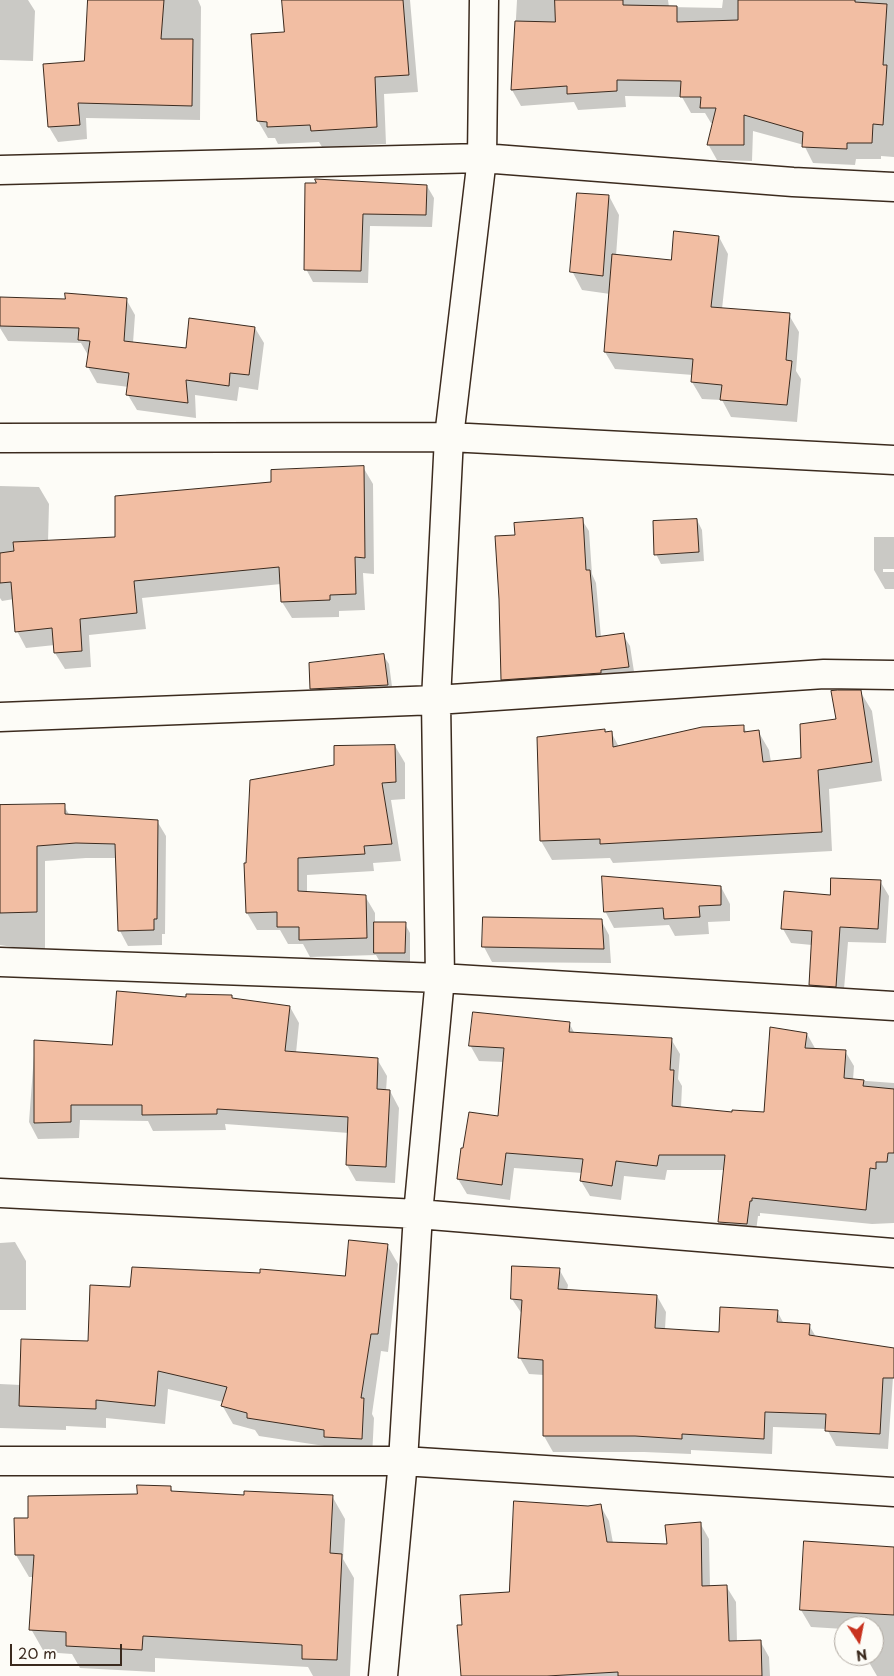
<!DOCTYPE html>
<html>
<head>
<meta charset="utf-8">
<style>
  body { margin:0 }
  #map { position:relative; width:894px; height:1676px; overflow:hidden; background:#fdfcf7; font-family:"Playpen Sans",sans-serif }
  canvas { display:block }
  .north { position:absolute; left:834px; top:1616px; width:50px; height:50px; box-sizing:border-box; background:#fdfcf7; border:1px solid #afa8a0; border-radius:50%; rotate:169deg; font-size:14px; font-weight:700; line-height:20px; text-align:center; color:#3b2a1e }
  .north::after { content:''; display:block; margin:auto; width:18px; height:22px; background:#c8321e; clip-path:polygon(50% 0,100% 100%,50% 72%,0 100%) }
  .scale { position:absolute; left:10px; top:1644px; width:112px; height:22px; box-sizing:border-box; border:2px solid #3b2a1e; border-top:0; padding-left:6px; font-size:15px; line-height:18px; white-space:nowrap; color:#3b2a1e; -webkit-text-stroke:4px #fdfcf7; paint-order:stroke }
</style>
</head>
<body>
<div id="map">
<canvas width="894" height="1676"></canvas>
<div class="north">N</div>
<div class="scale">20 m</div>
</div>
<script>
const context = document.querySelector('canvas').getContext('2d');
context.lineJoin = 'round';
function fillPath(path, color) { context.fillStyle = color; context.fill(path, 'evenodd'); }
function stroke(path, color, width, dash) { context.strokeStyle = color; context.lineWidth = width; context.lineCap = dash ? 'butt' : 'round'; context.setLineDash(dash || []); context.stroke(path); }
const shadow = new Path2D(`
  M0 0H28L35 11 33 61 0 60Z
  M90 0H198L201 7 200 120 86 118 87 139 58 142 49 127 44 65 85 63Z
  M283 0H410L418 92 384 94 386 144 322 147 319 142 278 144 275 138H268L258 121 285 33Z
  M517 0H668L669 7 722 8 723 0H894V157L881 156V159H856L855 165 813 163 804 145 753 131 752 161 717 160 708 144 713 123H711L705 113H691L682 97 625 96 626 107 578 110 574 102 521 106 512 90Z
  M307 184 427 186 434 198 432 227 370 226 368 283 313 282 306 269Z
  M609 196 619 215 616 256 672 261 719 237 728 254 722 309 789 315 799 332 796 371 801 379 797 422 731 417 722 400 702 399 692 382 693 375 615 369 605 352 610 294 582 290 572 271Z
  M0 299 66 300 126 299 135 315 133 343 187 350 255 328 264 343 258 390 239 387 237 401 195 395 196 418 137 410 128 395 129 387 97 383 88 367V355L81 343 8 341 0 328Z
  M363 467 373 484 374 574 363 573 365 610 339 611V617L292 618 282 602 281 584 142 598 146 629 89 635 91 667 65 669 55 653V645L26 648 17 631 14 599 2 601 0 598V486L39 487 49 504 48 542 116 538 273 483Z
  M582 520 589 531 592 574 596 583 601 637 623 635 630 646 635 678 508 691 502 680 516 536Z
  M697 520 702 530 704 561 661 564 656 554Z
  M874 537H894V569H883V572H894V589H885L874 570Z
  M383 655 389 664 393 694 317 698 311 689Z
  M860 691 872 711 882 781 829 789 832 851 613 863 610 858 552 860 541 841 604 730 606 733 611 732 619 747 743 726 747 733 758 731 769 750 771 762 803 759Z
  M395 746 405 763V799L391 800 401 861 373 863 374 871 307 875V892L365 896 375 913V924H405L410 933V962H380L376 955 310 957 303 944H288L280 930H257L247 913 245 864 335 766Z
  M0 806H64L70 816 157 821 166 836 165 934H162V945L128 946 120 931 117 858H86L45 861V952L0 945Z
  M880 881 889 896 886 943 848 942 843 1001 818 999 810 985 812 945 791 943 783 929Z
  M721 887 730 904V921L708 922 709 934 675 936 669 925 614 928 605 911Z
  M601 920 609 935 611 963 492 962 484 947Z
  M231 996 233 1000 290 1007 299 1023 296 1053 377 1059 387 1076 386 1091H390L399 1108 395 1183 356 1181 347 1165 349 1133 225 1124 226 1130 153 1131 148 1121 80 1120 79 1138 38 1139 29 1122 35 1041 113 1046 187 999Z
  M569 1023 575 1034 671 1039 680 1054 678 1079 682 1086 681 1108 733 1113 765 1114 807 1034 816 1050 845 1051 854 1066 853 1080 894 1083V1223L872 1224 760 1213V1216H758L755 1239 728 1237 719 1222 725 1170H667L665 1180 624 1176 621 1200 590 1196 581 1181 582 1173 514 1168 510 1200 467 1194 458 1179 499 1118 504 1062 479 1061 470 1045Z
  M15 1242 26 1261V1310H0V1243Z
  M387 1245 398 1264 388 1352 381 1351 372 1414 374 1418 372 1457 336 1455 331 1447 259 1436 255 1430 233 1424 222 1405 223 1402 168 1389 165 1424 106 1418V1428L66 1426V1430L0 1428V1384L21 1385 89 1342 132 1289 346 1278Z
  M559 1269 568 1285 567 1291 657 1296 666 1312 665 1329 720 1333 777 1311 784 1324 809 1325 816 1337 894 1363 888 1449 836 1446 827 1429 773 1427 772 1454 691 1450V1454L644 1452H553L544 1436V1375L529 1374 520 1358 522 1314 512 1299Z
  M171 1488 173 1492 245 1496H332L345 1519 343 1559 354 1578 350 1676H313L308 1667 155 1658V1672L80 1668 72 1654 44 1652 31 1629 34 1577H29L16 1555 29 1519Z
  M600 1505 609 1521 613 1543 668 1546 700 1523 709 1539 710 1587 726 1586 736 1602 737 1642 760 1641 769 1657 770 1676H468L463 1626 510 1594 588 1507Z
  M894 1548V1676H877L870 1664 871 1656H874V1626H844V1629L811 1627 801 1610Z`);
const building = new Path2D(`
  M88 0H164L161 39H193L192 106 78 103 80 125 48 127 43 64 84 61Z
  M282 0H403L409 75 375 77 377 127 311 131 310 125 267 127V122L257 121 251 34 284 32Z
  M555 0H623V5L677 6V22L738 20V0H855V2L887 4 883 65H887L883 125 873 124 872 143H847V149L802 147 803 132 744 115V145H707L716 108H700L701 97H680L681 81 617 80V91L567 94V86L511 90 515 21 555 22Z
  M315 179 427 185 426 215 363 214 361 271 304 270 305 183H316Z
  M577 193 609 195 603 276 570 272Z
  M674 231 719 236 711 307 790 313 786 360 792 361 787 405 720 400 722 385 691 382 693 359 604 352 612 254 671 260Z
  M65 293 127 298 124 341 186 348 189 318 255 327 249 375 230 373 229 386 186 380 188 403 126 395 129 373 86 367 90 341 78 340 79 328 0 326V297L65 299Z
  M364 466 365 558 355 557 356 594 330 595V600L281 602 279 567 134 581 137 613 80 619 82 651 54 653 52 628 15 632 11 582 0 583V553L14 551 13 542 115 537V496L271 482V470Z
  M583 518 586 570H590L596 637 624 633 629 667 601 670V673L501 680 499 599 495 536 515 535 514 523Z
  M697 519 699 552 654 555 653 521Z
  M384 654 388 685 310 689 309 663Z
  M838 690H861L872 762 818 770 822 832 600 844V839L540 841 537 737 605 729V732L612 731 613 747 702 727 744 725V732L759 730 763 762 801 758 800 724 836 719 831 691Z
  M395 745 396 782 382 783 392 844 364 846 365 854 298 858V891L366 895 367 938 299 940V927H277V912L246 913 244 863H246L250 780 334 765V746Z
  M65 804V814L158 820 157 919H154V930L118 931 115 844 76 843 37 846V912L0 913V805Z
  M602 876 721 886V905L699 906 700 917 664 919 663 908 604 912Z
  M831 878 881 880 878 929 840 927 836 987 809 985 812 931 781 929 784 891 830 895Z
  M483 917 602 919 604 949 482 947Z
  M374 922H406L405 953H374Z
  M117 991 186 997V994L232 995V998L290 1006 285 1051 378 1058 377 1089 390 1090 386 1167 346 1165 348 1117 217 1109V1114L142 1115V1105H71V1122L34 1123V1040L112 1045Z
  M473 1012 570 1022 569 1032 672 1038 670 1070H674L672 1106 732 1112V1110L764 1112 770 1027 807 1033 805 1048 846 1050 844 1078 864 1080 863 1086 894 1089V1153H888L887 1162H876V1169L870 1168 866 1210 752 1198V1201H750L747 1224 718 1222 725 1155H659L657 1166 616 1161 612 1186 580 1181 583 1159 506 1153 502 1185 457 1179 461 1148H463L469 1112 498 1116 504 1048 469 1046Z
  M349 1240 388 1244 378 1334H371L361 1398H364L362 1439 324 1437V1430L247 1418V1413L221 1406 227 1387 158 1371 155 1406 96 1400V1409L19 1406 21 1339 88 1341 90 1285 130 1287 132 1267 260 1273V1269L345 1276Z
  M512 1266 560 1268 558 1289 657 1295 655 1328 719 1332 720 1307 778 1310 777 1322 810 1324 809 1335 894 1348V1378H883L880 1434 825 1431 826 1414 765 1412 764 1439 682 1434V1439L635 1436H543V1360L518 1358 522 1300 511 1299Z
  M137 1485 171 1486V1491L244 1495V1491L333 1495 330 1553 342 1554 337 1660 302 1659V1645L143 1636 142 1650 66 1646V1632L29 1630 34 1555H15L14 1518H28V1496L137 1494Z
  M514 1501 588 1506 601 1504 607 1542 667 1544 665 1525 701 1522 702 1586 727 1585 729 1641 761 1640 762 1676H618V1672L547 1676H461L457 1625H462L460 1595 509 1592Z
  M804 1541 894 1547V1615L800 1610Z`);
const minor = new Path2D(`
  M0 170 482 158 793 182 894 187
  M0 438 449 437 894 460
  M0 717 436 700 824 674 894 675
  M0 962 440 978 894 1006
  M0 1193 418 1214 894 1253
  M0 1461H403L894 1492
  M383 1676 403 1461 418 1214 440 978 436 700 449 437 482 158 484 0`);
fillPath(shadow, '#0003');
fillPath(building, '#f2bea3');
stroke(building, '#3b2a1e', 1);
stroke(minor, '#3b2a1e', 31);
stroke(minor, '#fdfcf7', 28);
</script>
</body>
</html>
